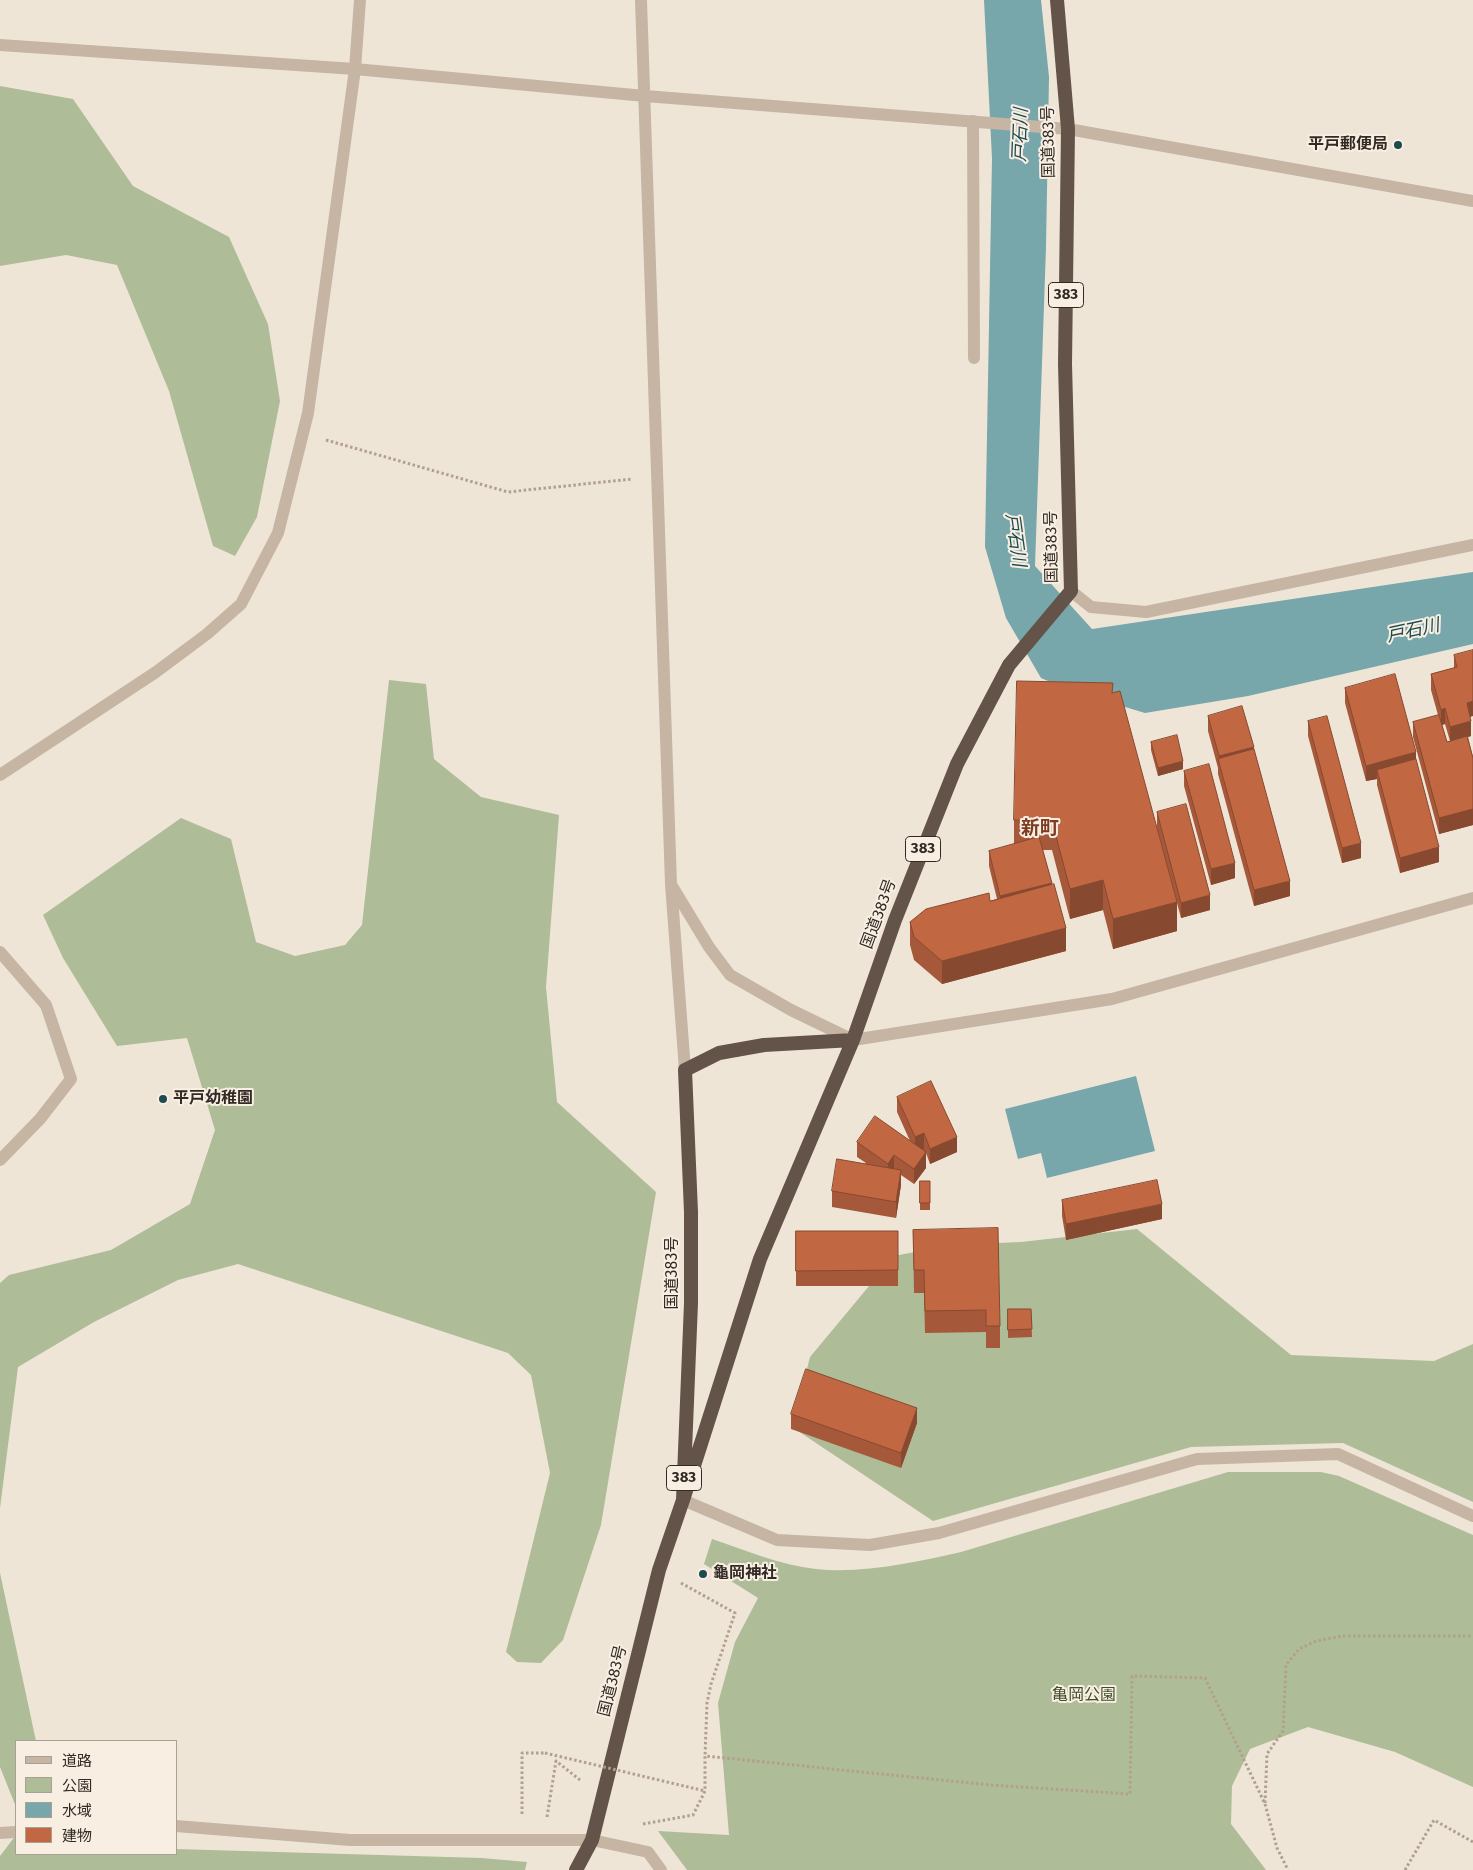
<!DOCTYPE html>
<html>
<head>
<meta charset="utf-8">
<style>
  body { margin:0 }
  #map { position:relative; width:1473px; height:1870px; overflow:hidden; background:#efe5d7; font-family:"Fira Sans","Noto Sans JP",sans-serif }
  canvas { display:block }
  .legend { position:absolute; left:15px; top:1740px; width:162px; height:115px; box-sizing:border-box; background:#f8efe2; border:1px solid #a9a096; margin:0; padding:6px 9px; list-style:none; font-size:15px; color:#322a25 }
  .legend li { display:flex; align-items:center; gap:10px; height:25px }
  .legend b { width:25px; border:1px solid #a9a096 }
</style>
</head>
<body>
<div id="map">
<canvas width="1473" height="1870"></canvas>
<ul class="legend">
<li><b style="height:6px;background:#c6b5a3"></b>道路</li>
<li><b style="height:14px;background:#aebd98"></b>公園</li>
<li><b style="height:14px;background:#77a6ab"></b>水域</li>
<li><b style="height:14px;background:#c16843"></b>建物</li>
</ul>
</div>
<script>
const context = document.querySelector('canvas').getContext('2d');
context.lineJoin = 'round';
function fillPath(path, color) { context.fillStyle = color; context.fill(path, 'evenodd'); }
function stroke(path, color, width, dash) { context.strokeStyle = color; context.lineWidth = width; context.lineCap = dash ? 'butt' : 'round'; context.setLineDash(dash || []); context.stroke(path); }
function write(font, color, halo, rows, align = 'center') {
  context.font = font + ' "Fira Sans","Noto Sans JP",sans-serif'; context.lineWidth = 4; context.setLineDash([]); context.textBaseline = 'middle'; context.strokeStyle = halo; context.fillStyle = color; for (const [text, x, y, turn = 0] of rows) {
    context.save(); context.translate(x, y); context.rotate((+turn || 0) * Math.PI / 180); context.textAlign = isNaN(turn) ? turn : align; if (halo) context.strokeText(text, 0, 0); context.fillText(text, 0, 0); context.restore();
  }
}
const green = new Path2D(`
  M0 86 73 99 133 186 229 237 268 324 280 401 257 517 235 556 213 546 169 391 117 265 66 255 0 266Z
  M389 680 426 684 434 759 481 797 559 815 546 987 557 1102 656 1192 601 1525 563 1640 541 1663 517 1662 506 1652 550 1473 531 1375 508 1353 238 1264 178 1280 94 1322 18 1367 0 1508V1283L9 1275 111 1250 190 1204 215 1130 187 1038 117 1046 63 958 43 915 181 818 231 839 256 942 295 956 345 945 362 925Z
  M1137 1229 1291 1355 1434 1361 1473 1344V1502L1343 1443 1191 1447 933 1521 792 1427 810 1357 894 1256 951 1245 1021 1242Z
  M1228 1472H1321L1339 1476 1473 1535V1787L1395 1752 1308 1727 1250 1749 1232 1786 1231 1824 1266 1870H687L658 1831 729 1835 718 1703 735 1642 758 1598 704 1564 712 1539C745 1550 780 1565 816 1569 862 1574 916 1562 961 1552Z
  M0 1573 36 1741H16V1807L0 1767Z
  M16 1835V1854H176V1849L482 1858 527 1862 525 1870H0V1856Z`);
const water = new Path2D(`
  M984 0H1041L1049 77 1046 247 1035 566 1092 629 1473 572V644L1248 696 1145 713 1069 690 1041 678 1006 618 985 547 992 158Z
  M1136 1076 1155 1151 1047 1178 1041 1153 1018 1159 1005 1109Z`);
const path = new Path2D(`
  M326 440 508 492 632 479
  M681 1583 735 1613 711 1684 707 1703 705 1756
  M1265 1803 1267 1754 1283 1731 1286 1665 1299 1649 1316 1641 1342 1636H1473
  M522 1814V1753H545
  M547 1817 556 1761 580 1780
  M643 1824 693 1815 705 1791V1756L990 1785 1130 1794 1132 1676 1205 1678 1265 1804 1277 1848 1288 1870
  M1405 1870 1434 1820 1473 1842`);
const service = new Path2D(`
  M973 121 974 358`);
const minor = new Path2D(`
  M1071 591 1091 607 1146 612 1473 545
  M0 775 156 672 207 634 241 604 278 533 308 413 355 69 360 0
  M0 952 46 1005 71 1079 40 1119 0 1160
  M683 1500 777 1540 870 1545 939 1533 1197 1459 1338 1454 1473 1516
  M176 1826 350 1840H592L648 1852 661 1870
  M0 1833 16 1832`);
const tertiary = new Path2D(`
  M641 0 671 884 685 1070
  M0 45 355 69 645 96 1068 129 1473 201
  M672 886 709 947 730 975 791 1010 853 1040 1112 999 1473 898`);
const trunk = new Path2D(`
  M683 1500 760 1259 853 1040 895 920 957 764 1009 665 1071 591 1065 364 1068 129 1057 0
  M576 1870 592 1840 659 1570 683 1500 691 1303V1212L685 1070 719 1053 764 1045 853 1040`);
const pathBridge = new Path2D(`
  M545 1753 705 1791`);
const wall = new Path2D(`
  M1454 655 1470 717 1471 736 1468 737 1473 758V825L1439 834 1413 737V722L1438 715 1431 690V674L1454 668ZM1445 724 1450 741 1447 742 1442 725Z
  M1345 688 1416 759 1439 862 1400 873 1377 785V779L1366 781 1345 703Z
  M1113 693 1177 931 1113 949 1103 910 1070 919 1052 850H1043L1052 884 1066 951 942 984 914 960 910 945V922L997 899 989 866V851L1014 844V820Z
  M1208 716 1254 749 1290 896 1254 906 1218 774V768L1208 731Z
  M1308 721 1361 858 1342 863 1308 736Z
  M1151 742 1183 769 1158 776 1151 750Z
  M1184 771 1235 878 1211 885 1184 786Z
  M1157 812 1210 910 1181 918 1157 828Z
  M897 1097 957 1152 930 1164 926 1153V1168L914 1184 901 1175V1185L896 1218 832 1207V1191L866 1163 857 1157V1142L910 1141 897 1112Z
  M920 1181H930V1210H920Z
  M1062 1200 1162 1219 1066 1240 1062 1216Z
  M913 1230 1000 1326V1348H986V1332L925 1333 924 1293H914Z
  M796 1231H898V1286H796Z
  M1008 1309H1031L1032 1337 1008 1338Z
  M791 1414 917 1423 901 1468 791 1429Z`);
const shadedWall = new Path2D(`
  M1473 701V716L1467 718V703Z
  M1445 708V724L1441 725V710Z
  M1471 721V736L1450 742V727Z
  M1254 747V762L1219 763V756Z
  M1416 752V768L1377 770V779L1366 781V766Z
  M1183 761V769L1158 776V768Z
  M1473 809V825L1439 834V818Z
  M1361 843V858L1342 863V848Z
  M1439 847V862L1400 873V858Z
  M1235 863V878L1211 885V869Z
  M1103 880V910L1070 919V889Z
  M1290 881V896L1254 906V890Z
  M1052 883V898L1000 912V896Z
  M1210 895V910L1181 918V903Z
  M1177 902V931L1113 949V919Z
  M1066 928V951L942 984V961Z
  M924 1133V1149L915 1153V1137Z
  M957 1137V1152L930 1164V1149Z
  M926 1152V1168L914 1184V1169Z
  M894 1155V1171L888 1180V1164Z
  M901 1170V1185L896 1218V1202Z
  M1162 1204V1219L1066 1240V1224Z
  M917 1408V1423L901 1468V1453Z`);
const building = new Path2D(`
  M1473 650V701L1467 703 1471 721 1450 727 1445 708 1441 710 1431 674 1457 667 1454 655Z
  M1395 674 1416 752 1366 766 1345 688Z
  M1017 681 1113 683 1112 693 1120 691 1177 902 1113 919 1103 880 1070 889 1052 821 1014 820Z
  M1242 706 1254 747 1219 756 1208 716Z
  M1439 715 1447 742 1467 736 1473 758V809L1439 818 1413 722Z
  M1327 716 1361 843 1342 848 1308 721Z
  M1177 735 1183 761 1158 768 1151 742Z
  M1254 749 1290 881 1254 890 1218 759Z
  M1416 759 1439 847 1400 858 1377 770Z
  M1209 764 1235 863 1211 869 1184 771Z
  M1186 804 1210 895 1181 903 1157 812Z
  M1039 837 1052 883 1000 896 989 851Z
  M1054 884 1066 928 942 961 914 937 910 922 926 909 989 893 990 901Z
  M931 1081 957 1137 930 1149 924 1133 915 1137 897 1097Z
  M875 1116 926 1152 914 1169 894 1155 888 1164 857 1142Z
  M837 1159 901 1170 896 1202 832 1191Z
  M1157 1180 1162 1204 1066 1224 1062 1200Z
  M920 1181H930V1203H920Z
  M998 1228 1000 1326H986V1310L925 1311 924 1270H914L913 1230Z
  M796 1231H898V1270L796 1271Z
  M1008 1309H1031L1032 1329 1008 1330Z
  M806 1369 917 1408 901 1453 791 1414Z`);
const markers = [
  [1398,145,5,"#1d4b51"],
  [163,1099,5,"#1d4b51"],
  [703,1574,5,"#1d4b51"]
];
const shields = [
  [1066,295,35],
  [923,849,35],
  [684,1478,35]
];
const shieldNames = [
  ["383",1066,295],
  ["383",923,849],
  ["383",684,1478]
];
const streetNames = [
  ["国道383号",1049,142,-91],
  ["国道383号",1052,547,-91],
  ["国道383号",879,914,-70],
  ["国道383号",673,1273,-90],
  ["国道383号",613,1681,-76]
];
const poiNames = [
  ["平戸郵便局",1388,145,"right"],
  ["平戸幼稚園",173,1099],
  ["龜岡神社",713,1574]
];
const parkNames = [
  ["亀岡公園",1084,1696]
];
const waterNames = [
  ["戸石川",1021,135,-88],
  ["戸石川",1015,540,82],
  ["戸石川",1413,631,-12]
];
const quarterNames = [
  ["新町",1040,829]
];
fillPath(green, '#aebd98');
fillPath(water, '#77a6ab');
stroke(path, '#b29f8e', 3, [2.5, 2.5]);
stroke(service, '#c6b5a3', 12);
stroke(minor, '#c6b5a3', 12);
stroke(tertiary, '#c6b5a3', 12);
stroke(trunk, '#635349', 14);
stroke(pathBridge, '#b29f8e', 3, [2.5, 2.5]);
fillPath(wall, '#a6593a');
fillPath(shadedWall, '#87492f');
fillPath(building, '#c16843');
stroke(building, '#87492f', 1);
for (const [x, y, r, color] of markers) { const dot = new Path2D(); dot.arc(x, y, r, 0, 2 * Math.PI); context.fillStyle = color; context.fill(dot); stroke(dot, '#f8efe2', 2); }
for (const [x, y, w] of shields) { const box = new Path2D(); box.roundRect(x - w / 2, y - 12.5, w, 25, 4); context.fillStyle = '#f8efe2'; context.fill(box); stroke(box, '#322a25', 1); }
write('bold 15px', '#322a25', null, shieldNames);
write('16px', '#322a25', '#f8efe2', streetNames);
write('bold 16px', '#322a25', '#f8efe2', poiNames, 'left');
write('16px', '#3f4f2a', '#f8efe2', parkNames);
write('italic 18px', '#1d4b51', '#f8efe2', waterNames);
write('bold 19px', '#7d3c21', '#f8efe2', quarterNames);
</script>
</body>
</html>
